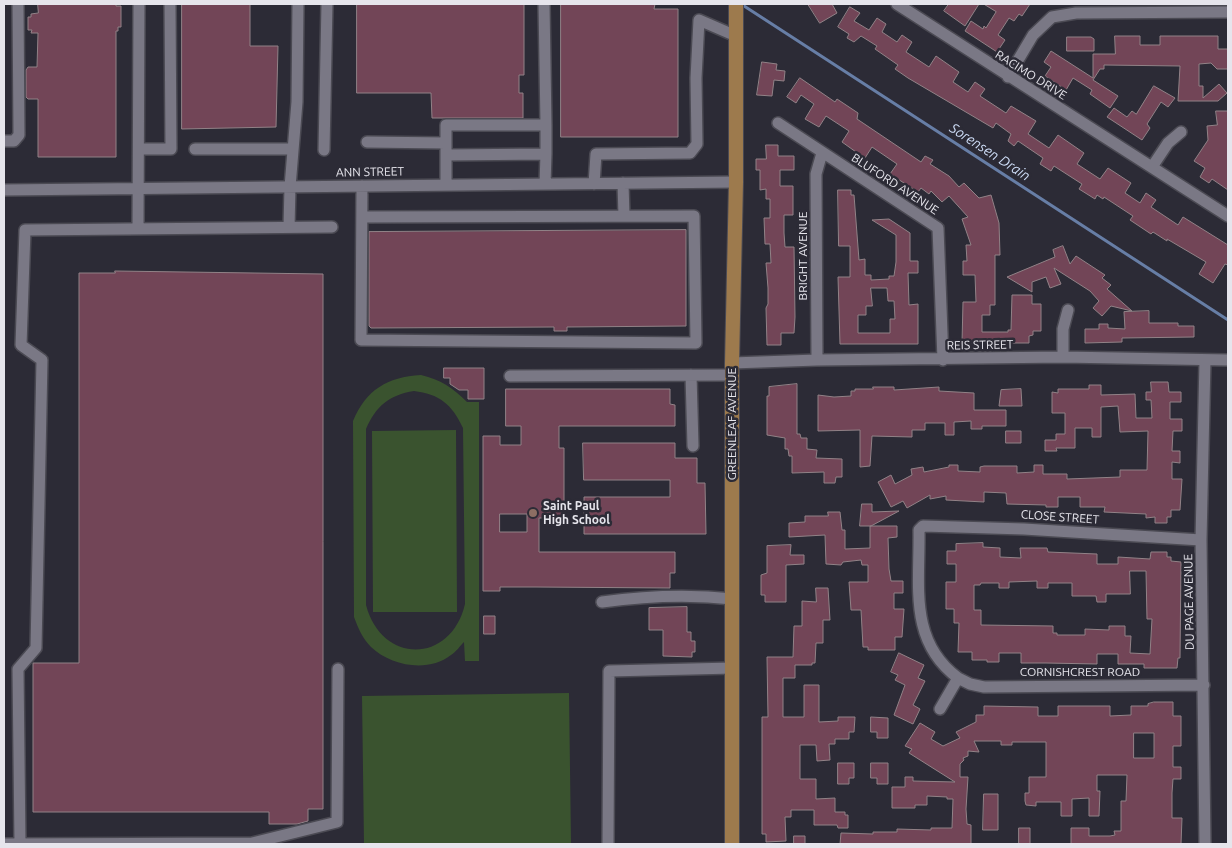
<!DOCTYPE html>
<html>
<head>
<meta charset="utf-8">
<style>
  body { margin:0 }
  #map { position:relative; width:1232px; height:848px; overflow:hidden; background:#2c2b36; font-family:Ubuntu,sans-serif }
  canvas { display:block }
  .frame { position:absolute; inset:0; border:5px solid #e6e5ec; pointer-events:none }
</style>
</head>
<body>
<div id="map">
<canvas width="1232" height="848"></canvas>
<div class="frame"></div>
</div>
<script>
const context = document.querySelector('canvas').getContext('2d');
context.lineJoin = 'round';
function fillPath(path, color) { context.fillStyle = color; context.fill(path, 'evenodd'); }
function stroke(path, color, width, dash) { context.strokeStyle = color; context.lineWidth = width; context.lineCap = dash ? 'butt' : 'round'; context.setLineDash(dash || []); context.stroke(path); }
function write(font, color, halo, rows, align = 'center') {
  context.font = font + ' Ubuntu,sans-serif'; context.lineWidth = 5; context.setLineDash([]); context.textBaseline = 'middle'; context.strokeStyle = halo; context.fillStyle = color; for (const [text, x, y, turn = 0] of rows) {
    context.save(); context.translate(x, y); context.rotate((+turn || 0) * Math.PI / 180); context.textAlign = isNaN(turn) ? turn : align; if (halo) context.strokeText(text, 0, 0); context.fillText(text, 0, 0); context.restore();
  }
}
const green = new Path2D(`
  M421 375C441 380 452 387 467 402H479V661H465L464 642C460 646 456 652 451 655 428 673 391 666 371 647 363 639 358 628 354 617L353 421C366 390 387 377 421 375ZM414 391C439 394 452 404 463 428L465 604C451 664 382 665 366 605V429C376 406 389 395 414 391Z
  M456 430 457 612H373L372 431Z
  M569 693 571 844H364L362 696Z`);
const stream = new Path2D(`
  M741 4 1228 320`);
const building = new Path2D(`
  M38 4H116V6H121V27H118V31H116V157H38V99H28L26 97V70L28 67H37L38 33H31L32 30H28V17H31V14L38 13Z
  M182 4H250V46H278L276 127 182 129Z
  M357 4H524V75H519V93H523V118H432L431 93H357Z
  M561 4H655L654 9H678V137H561Z
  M808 4H832L837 13 820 23Z
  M949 4H979L965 26 944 11Z
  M984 4H1030L1022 16 1019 14 1014 21 1009 18 998 35 1005 40 997 52 965 31 971 21 983 29 984 26 986 28 996 12Z
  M850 7 860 13 854 21 869 30 877 18 886 24 882 32 897 42 902 35 912 42 906 52 929 67 936 56 959 72 953 82 968 92 975 82 985 89 980 96 1006 113 1011 106 1036 121 1028 134 1049 148 1058 135 1084 153 1077 164 1100 179 1108 168 1131 183 1125 193 1140 203 1146 193 1156 200 1151 207 1178 225 1183 217 1228 245V265L1225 264 1213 283 1199 274 1206 262 1167 239V241L1153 232 1151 234 1130 220 1133 216 1104 197 1103 199 1097 195 1095 199 1079 189 1082 184 1054 166 1051 171 1040 164 1043 158 1018 141 1014 146 1008 141 1011 134 996 123 993 128 908 78 895 69 898 65 875 49 877 46 861 36 854 42 847 38 849 34 838 27Z
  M1115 36H1140V45H1160V36H1218V49H1228V69H1217L1211 63 1199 64V86H1203V98L1219 84 1227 93 1218 101H1178L1180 66 1104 65V69H1100L1093 80 1118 96 1110 108 1090 94 1092 90 1073 78 1066 90 1045 76 1051 67 1044 62 1051 51 1093 78V54H1115Z
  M1067 37H1091L1094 39V51H1067Z
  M762 62 777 64 776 70 785 71 784 81 774 80 772 96 757 95Z
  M800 78 835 102 837 99 858 113 857 119 921 162 925 156 933 160 930 164 949 176 959 187 964 183 979 198 991 195 999 223 1000 255H995V305H990V315H982V332H1008V330H1011L1012 295H1032V304H1041V331H1033V335L1029 336V343H962L963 302H976L975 275H963V261H967L966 245H971L962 219 968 217 949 196 942 202 931 191 929 194 921 188 918 192 890 174 897 164 872 147 865 158 856 152 842 142 849 131 826 116 819 127 805 119 814 104 801 95 796 103 787 97Z
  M1154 86 1175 98 1168 107 1161 102 1147 124 1150 128 1142 140 1107 117 1114 108 1127 117 1132 111 1136 114Z
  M1216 111H1228V190L1212 179 1209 183 1200 177 1205 168 1194 161 1208 140 1207 126 1217 125Z
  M766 145H778V156H794V170H780V186H793V215H784V233L785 247H794L795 317 794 333H781V345H767L766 308 768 304V288L766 263H771L770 244H765L764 218H770V199H766V189L760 190V170H756V159H766Z
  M838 190H851V195H854L859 260 865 259V275H871V280L889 279V276H894L896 262V235L872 220 889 219 910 233V261H918V273H908L909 305 918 304V344H840L838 277H850V246H839ZM871 288H887L888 301H894L895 319H890V333H858V315H866V306H872Z
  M686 230V326L567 327V331H554V327L371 328 369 326V232Z
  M1063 246 1070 264 1076 256 1105 275 1102 278 1111 285 1107 289 1132 311 1111 306 1102 316 1093 308 1099 301 1090 291 1054 268 1061 284 1050 288 1046 277 1032 282V292L1007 277 1055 257 1053 250Z
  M115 271 323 274V809H308V821L297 824H269V812H33V663H79V273H115Z
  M1149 311V323H1178V326H1194V337L1122 338V342L1085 343V329H1099V324H1108V328L1125 329 1124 312Z
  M444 368H484V399H468V390H459L450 384V378H444Z
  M1151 382H1168L1169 392H1181V402H1170V419H1182V431H1173L1172 451H1180V463L1172 462V479H1182L1180 510H1171V517H1167V523H1155V517L1146 518V514L1104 512 1105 507H1080V497H1058V507H1046V505L1007 504 1006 493 984 492V502L946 500V496L930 499V495L907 508 903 501 891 507 878 482 891 475 895 484 912 475 911 469 923 467 924 472 949 467V465H958V471L980 472V467L984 466H1017V473L1034 472V465H1043V474H1067V479L1120 477V470H1147L1148 431 1120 432 1118 406 1101 407V437H1092V428H1075V448H1056L1057 451H1045V440H1056V434H1065V413H1052V392L1058 393V389H1089V385H1101V395L1135 394 1136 418H1152L1151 400H1146V392H1151Z
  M797 384V434H800L801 438H807V449L817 450 816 458 842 459V477H836L835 483H824V472L792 473V456H789L788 449H785V438L767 435V396H769V387Z
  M873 387H894V390L939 387V391L974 393V410H1006V426H982V429H971V421L954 422V435H945V423H925V430H912V437L872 436 870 466 860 467V430L818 431V395L834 397 851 396V391H855V389H873Z
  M506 389H670V404L675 405V426H559V448H564V518H539V552H675V573H670V588L535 587H500V591H483V436H500V445H521V426H506ZM500 514H527V532H500Z
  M1021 389 1022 406H999L1001 390Z
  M1006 431H1021V443H1006Z
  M583 443H675V458H697V483H705L706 534H584V497H670V480H584Z
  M862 504H872V512L899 511 871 526H860Z
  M828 512H840L842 530H845V549L870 548V526H897V537L888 538 889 569 891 581H903V593H894V609H904L902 637H895V650H868V647H863L861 610H851L849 582H868V565H862L861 560 843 562 841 565 826 564 825 535 789 537V523L805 522V516H828Z
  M983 543V547L1000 548V557L1021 558 1020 548H1047L1048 552 1097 554V564H1118V557L1150 559 1151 552H1167V557H1171V561L1181 562 1180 658H1178L1177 668H1144V664H1118V654H1097V664L1046 663H1021V653H999V662H987V660H972V652H958L959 623H954V609H946V582H956V564H947V551H956V544ZM1130 571H1146L1147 619H1152L1150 654 1130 653 1131 636H1125V626H1109V630L1085 629V635H1057V633H1053V626L981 625V610H974V585H980L981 583H999V588H1009V582L1037 581V588H1048V583H1072V596H1096L1097 602H1106V594H1130Z
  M791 545 790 555H804V564L786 565V602H765V595H761V575L767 573V546Z
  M816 588H828L830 620H823V643H816L815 663H812V665H795V678H783V717H804V685H819V722L838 721V717H855L854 732H849V739H835V744H829L830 760 817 761 816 745H800V779H816V799L835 798V812H845V815H848V828H838L837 825H814V810H791V817H785L786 841 766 842V834H762V717H768L767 657H793L794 626H802V601L816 602Z
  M687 607V632H691V641H695V652H692V657L663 656V630H649V608Z
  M484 616H495V634H484Z
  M899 653 924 665 918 678 925 681 913 705 920 709 913 724 894 715 905 685 895 680 898 675 891 672Z
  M1154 702H1173V716H1181V746H1173V767H1181V779H1173L1172 793V818H1182L1181 844H1071V828H1089V836H1110L1115 835 1114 831H1121V801H1126L1127 775H1097V791H1100L1099 816H1089V798L1072 799V816H1061V802H1036V806L1026 805 1025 801V793H1029V777H1046V742H1012V745H1001V741H974L979 752 968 751V756L963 758 964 760 960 764V777H968L966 809 967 824 971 825V844H840L841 833 873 834V832H897V829L931 830V828H952L953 799H947V797L927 796V805H915V808H892V787H905V777H913V781L955 782 909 753 912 749 905 746 920 723 935 732 931 739 943 746 960 738 956 732 976 722V715H984V706L1038 707V716H1058V706H1110V716L1131 715V706H1148V704ZM1134 733H1154V758H1134Z
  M871 717 888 718V738H877V732H871Z
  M838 763H854V778H849V784H838Z
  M871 763H888V784H877V778H871Z
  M984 794H998V830H983Z
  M1019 828H1030V844H1019Z
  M794 836H805V844H794Z`);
const minor = new Path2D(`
  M897 4 1228 216
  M1008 77 1033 35 1052 17 1076 13 1228 12
  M778 123 938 228 943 360
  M4 141H14L19 135 18 4
  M367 142 446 143
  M139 149H171L170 4
  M195 149H293
  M324 150 327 4
  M446 155 546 154V125
  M1152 167 1168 143 1181 132
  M623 183 624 216
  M545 184 546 154
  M594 184 596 154 690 153 697 144 696 78 699 20 736 36
  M446 185V125H546L544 4
  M4 190 736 182
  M362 217 694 216 696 343 361 340 362 186
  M289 227 290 187 297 102 298 4
  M138 229 139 4
  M1063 357V329L1068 310
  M817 360 816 174 822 153
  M732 363 817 360 1063 357 1228 360
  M691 375 693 446
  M510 376 732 375
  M602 602C645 596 689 594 733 599
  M958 678C908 641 920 585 919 530L923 526 1024 529 1201 540
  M940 709 958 678 970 684 984 687 1204 685
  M4 844 252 843 337 822 338 669
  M20 844 18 669 36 648 42 360 21 345 25 230 332 227
  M608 844 609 671 733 668
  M1205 844 1201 540 1205 360`);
const major = new Path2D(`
  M732 844V363L736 182V4`);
const markers = [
  [533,513,5,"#8d6e63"]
];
const streetNames = [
  ["RACIMO DRIVE",1031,75,32],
  ["ANN STREET",370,172,-1],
  ["BLUFORD AVENUE",895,184,33],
  ["BRIGHT AVENUE",803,256,-90],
  ["REIS STREET",980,345,-1],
  ["GREENLEAF AVENUE",732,424,-90],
  ["CLOSE STREET",1060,517,4],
  ["DU PAGE AVENUE",1189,602,-91],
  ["CORNISHCREST ROAD",1080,672]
];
const poiNames = [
  ["Saint Paul",543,506],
  ["High School",543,520]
];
const waterNames = [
  ["Sorensen Drain",990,152,33]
];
fillPath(green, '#3a532f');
stroke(stream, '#677ea6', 3);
fillPath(building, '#724557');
stroke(building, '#918287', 1);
stroke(minor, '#4b4a53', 14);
stroke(major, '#4b4a53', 16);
stroke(minor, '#7a7885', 11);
stroke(major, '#9d7a4d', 14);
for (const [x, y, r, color] of markers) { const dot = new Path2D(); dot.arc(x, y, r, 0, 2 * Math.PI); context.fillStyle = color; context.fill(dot); stroke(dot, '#2c2b36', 2); }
write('12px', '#e6e5ec', '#2c2b36', streetNames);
write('bold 12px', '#e6e5ec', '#2c2b36', poiNames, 'left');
write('italic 14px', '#cfdef8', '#2c2b36', waterNames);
</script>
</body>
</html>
